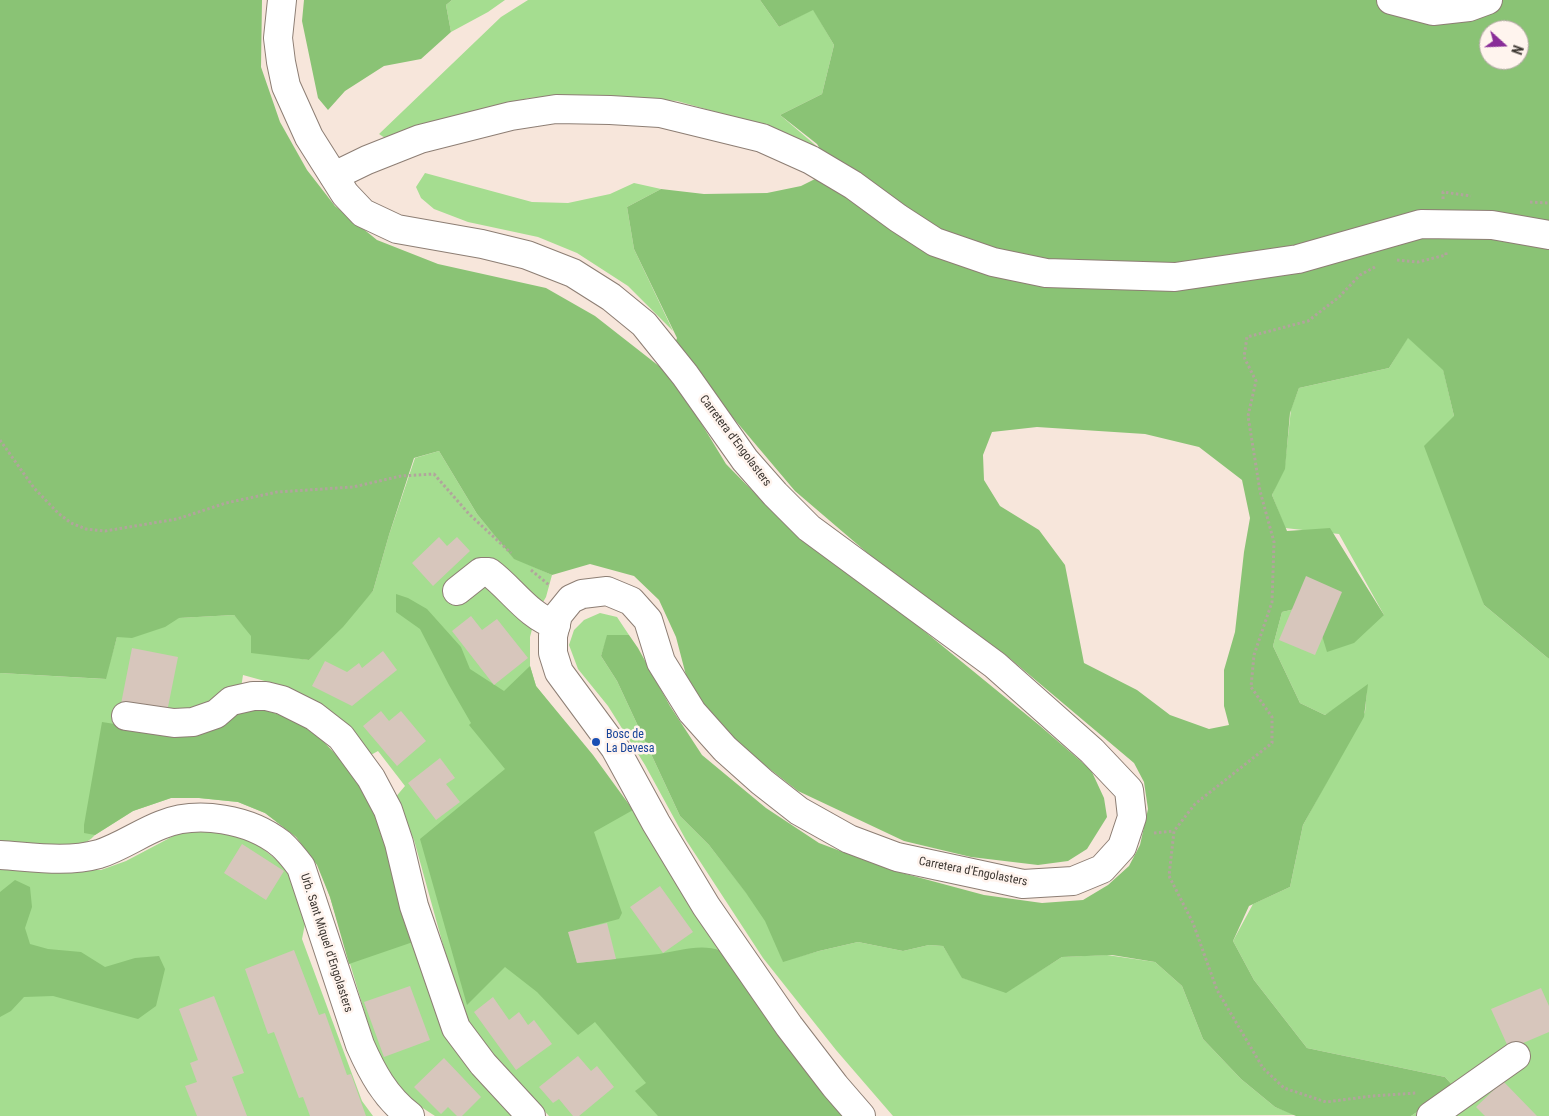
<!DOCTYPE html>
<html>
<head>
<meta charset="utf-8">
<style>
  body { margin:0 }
  #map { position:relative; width:1549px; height:1116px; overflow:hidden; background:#f7e6db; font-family:"Roboto Condensed",sans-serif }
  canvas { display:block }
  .north { position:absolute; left:1479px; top:20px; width:50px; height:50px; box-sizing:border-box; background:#fff4ee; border:1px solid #b1a8a3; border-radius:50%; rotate:110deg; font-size:14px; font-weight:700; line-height:20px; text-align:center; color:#3d3732 }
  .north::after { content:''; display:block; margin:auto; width:18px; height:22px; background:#892d98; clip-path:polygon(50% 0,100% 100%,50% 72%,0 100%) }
</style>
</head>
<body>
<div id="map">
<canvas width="1549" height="1116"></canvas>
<div class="north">N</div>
</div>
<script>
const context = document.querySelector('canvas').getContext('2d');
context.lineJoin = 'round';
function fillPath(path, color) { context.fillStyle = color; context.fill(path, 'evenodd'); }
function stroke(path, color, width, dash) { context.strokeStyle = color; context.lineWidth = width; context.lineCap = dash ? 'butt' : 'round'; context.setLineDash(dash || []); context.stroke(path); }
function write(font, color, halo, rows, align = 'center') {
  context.font = font + ' "Roboto Condensed",sans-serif'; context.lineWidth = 5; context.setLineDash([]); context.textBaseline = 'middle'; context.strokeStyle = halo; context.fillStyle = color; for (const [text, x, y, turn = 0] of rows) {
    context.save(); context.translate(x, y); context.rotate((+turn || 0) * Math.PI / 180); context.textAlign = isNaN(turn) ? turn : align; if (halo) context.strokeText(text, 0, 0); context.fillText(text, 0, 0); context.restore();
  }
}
const green = new Path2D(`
  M452 0H505L488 12 451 32 446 5Z
  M528 0H760L779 27 813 9 834 45 822 94 780 115 820 149 759 124 677 101 593 95 529 98 385 138 379 134 501 17Z
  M425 173 532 202 568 203 610 194 634 183 661 189 627 207 634 249 673 331 628 286 577 253 538 237 468 222 434 209 421 198 416 187Z
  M1408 337 1443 369 1454 416 1484 605 1549 659V1116H1411L1454 1087 1445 1077 1307 1048 1254 980 1233 941 1253 904 1290 887 1303 825 1365 712 1367 689 1325 715 1300 703 1273 646 1282 612 1308 606 1384 615 1339 534 1285 528 1272 495 1285 464 1291 409 1299 388 1389 368Z
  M439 451 477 514 514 558 552 575 546 597 536 614 530 637V666L536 686 633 810 803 1065 842 1116H549L479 1040 461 1010 414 840 394 799 405 786 378 751 369 756 325 708 283 686 243 675 238 708 320 738 413 942 521 1116H435L415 1103 401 1090 387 1071 372 1037 330 897 318 865 297 837 265 813 238 802 199 798H171L133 811 95 835C76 857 25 845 0 842V673L105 679 117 637 178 618 234 615 242 624 290 657 309 660 373 591 389 535 415 458Z
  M600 613 617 617 629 635H608L601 656 617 681 680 816 709 845 770 923 783 961 819 951 858 942 903 951 929 945 943 946 963 978 1006 992 1062 957 1107 955 1155 962 1182 986 1203 1039 1241 1079 1275 1107 1296 1115 893 1116 836 1050 763 958 686 840 645 765 608 706 578 669 569 645 574 630 584 620Z
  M205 829 250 839 282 864 293 882 305 924 302 939 362 1101 373 1116H0V862L67 869 101 870 126 861 181 832Z`);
const forest = new Path2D(`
  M0 0H262L261 67 280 122 307 170 335 206 377 240 438 264 546 288 595 316 664 370 677 338 634 249 627 207 661 189 704 194 767 193 801 186 833 170 817 144 780 115 822 94 834 45 813 10 779 27 760 0H1549V659L1484 605 1424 446 1454 416 1443 370 1408 338 1389 368 1299 388 1290 413 1285 469 1272 495 1287 531 1330 528 1384 615 1354 643 1327 652 1316 616 1308 606 1282 612 1273 646 1300 703 1325 715 1368 684 1364 717 1303 825 1290 887 1249 906 1233 941 1254 980 1307 1048 1445 1077 1454 1087 1411 1116H1296L1275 1107 1241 1079 1203 1039 1182 986 1155 962 1112 955 1062 957 1006 993 962 978 943 946 929 945 903 951 858 942 819 951 783 962 765 921 746 893 709 845 680 816 617 681 601 656 607 635H629L638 648 670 706 702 755 766 808 819 843 891 870 984 895 1042 903 1083 900 1108 885 1129 866 1140 845 1148 809 1144 782 1134 763 1007 656 885 568 795 491 713 394 695 413 726 464 799 538 896 608 1039 725 1091 770 1104 798 1107 817 1087 849 1068 861 1038 865 971 857 904 841 798 791 726 735 688 683 676 637 659 600 634 576 590 564 552 575 514 559 477 514 439 451 414 458 389 535 373 591 343 627 309 660 251 653V636L234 615 179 618 165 627 132 638 117 637 106 679 0 673ZM1489 30H1519V60H1489ZM1037 427 1145 434 1199 447 1242 480 1250 518 1244 552 1235 632 1224 670V706L1229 725 1209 729 1170 715 1137 690 1084 663 1065 565 1039 530 1000 506 984 480 983 455 992 432Z
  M304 0H452L446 5 451 32 421 59 384 66 345 91 328 110 318 98 302 21Z
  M396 594 408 598 427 609 461 647 470 669 504 691 530 666 536 686 593 755 633 810 594 832 622 913 619 919 569 932 577 963C605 960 632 957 659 954 679 951 701 943 721 951L803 1065 842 1116H658L635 1091 646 1083 595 1022 578 1035 537 992 505 967 467 1005 420 839 505 769 469 725 471 723 449 685 420 629 396 612Z
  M237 708 263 709 294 720 320 738 348 767 365 791 384 832 413 942 349 964 330 897 317 865 296 837 265 813 238 802 199 798H171L133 811 95 835 84 833V825L102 722 165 732Z
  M15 880 30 887 32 907 25 928 30 944 48 949 81 952 105 967 135 958 159 956 165 969 156 1006 138 1019 53 996 24 997 11 1011 0 1017V892Z`);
const building = new Path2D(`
  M439 537 447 546 457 537 470 551 433 586 412 563Z
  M1306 576 1342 592 1315 655 1279 640Z
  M471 616 482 630 497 619 528 658 494 685 452 631Z
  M132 648 178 657 167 712 121 704Z
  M383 651 397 670 352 706 312 686 325 661 347 672 359 663 362 668Z
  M381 711 389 721 401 711 426 741 397 766 363 726Z
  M440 758 455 778 446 784 460 802 436 820 408 783Z
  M242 844 284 871 266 900 224 873Z
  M660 886 693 932 663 953 630 907Z
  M607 923 616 959 577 963 568 932Z
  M294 950 319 1015 325 1013 347 1075 351 1074 366 1116H310L303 1097 299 1098 274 1032 268 1034 245 969Z
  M410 986 430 1040 384 1057 364 1002Z
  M1541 988 1549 1006V1032L1509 1049 1491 1009Z
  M214 996 244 1073 232 1077 247 1116H197L185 1086 197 1082 190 1063 198 1060 179 1009Z
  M493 997 509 1020 519 1012 528 1025 534 1020 552 1044 516 1070 474 1012Z
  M578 1056 591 1071 597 1066 614 1087 579 1116H573L559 1099 553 1103 539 1087Z
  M444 1058 481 1097 462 1116H457L448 1107 441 1114 414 1087Z
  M1503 1081 1537 1116H1485L1476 1107Z`);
const path = new Path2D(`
  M1443 199V192L1471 196
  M1530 202 1549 203
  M1397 260 1418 262 1446 255V251
  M1375 267 1360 275 1339 297 1308 321 1247 337 1244 357 1256 381 1248 416 1260 491 1274 542 1272 602 1254 655 1251 687 1272 717V743L1195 804 1174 831 1169 876 1193 923 1217 990 1263 1068 1284 1088 1326 1102 1372 1096 1416 1093
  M0 440 34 488 58 513 71 523 86 529 105 531 177 519 226 503 277 492 353 487 401 476 434 474 469 514 511 553
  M531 570 549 585
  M1154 833 1174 831`);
const minor = new Path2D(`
  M1391 0 1433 11 1469 7 1488 0
  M334 176 367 160 420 139 511 116 556 109 610 110 660 113 762 138 811 160 853 185 898 218 935 242 993 262 1046 273 1175 277 1298 259 1421 224 1492 225 1549 235
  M457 591 481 572H489C512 589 528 616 556 625
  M126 716 174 723 193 722 216 714 231 701 253 696H266L282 700 314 716 341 737 371 778 388 810 399 843 414 906 456 1028 483 1064 531 1116
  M0 855C32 857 67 863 99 854 121 847 140 833 161 825 198 810 250 819 281 844 289 851 295 859 301 867L360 1045C372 1072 385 1097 410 1116
  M1431 1116 1516 1056`);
const major = new Path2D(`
  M282 0 278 38 281 62 286 86 309 137 345 194 363 213 397 229 482 244 527 255 573 273 611 297 644 324 685 375 745 460 775 494 809 528 995 665 1092 751 1129 790 1132 817 1122 847 1102 869 1073 881 1023 884 897 857 849 839 799 811 762 782 725 749 692 712 661 662 648 620 631 601 607 591 582 594 571 599 558 615 553 636V653L559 672 615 748 656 823 706 906 789 1026 835 1086 861 1116`);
const markers = [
  [596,742,5,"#1a4fb4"]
];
const streetNames = [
  ["Carretera d'Engolasters",735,441,53],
  ["Carretera d'Engolasters",973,872,11],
  ["Urb. Sant Miquel d'Engolasters",326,943,72]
];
const transitNames = [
  ["Bosc de",606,735],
  ["La Devesa",606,749]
];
fillPath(green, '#a5dd90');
fillPath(forest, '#8ac375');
fillPath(building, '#d7c6bc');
stroke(minor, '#8d7e74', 30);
stroke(major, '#8d7e74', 30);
stroke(path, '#b1a59c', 3, [2.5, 2.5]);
stroke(minor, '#fff', 28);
stroke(major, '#fff', 28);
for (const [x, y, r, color] of markers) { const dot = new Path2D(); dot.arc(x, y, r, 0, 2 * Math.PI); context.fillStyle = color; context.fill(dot); stroke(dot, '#fff4ee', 2); }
write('12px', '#3d3732', '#fff4ee', streetNames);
write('12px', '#164399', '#fff4ee', transitNames, 'left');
</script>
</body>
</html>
